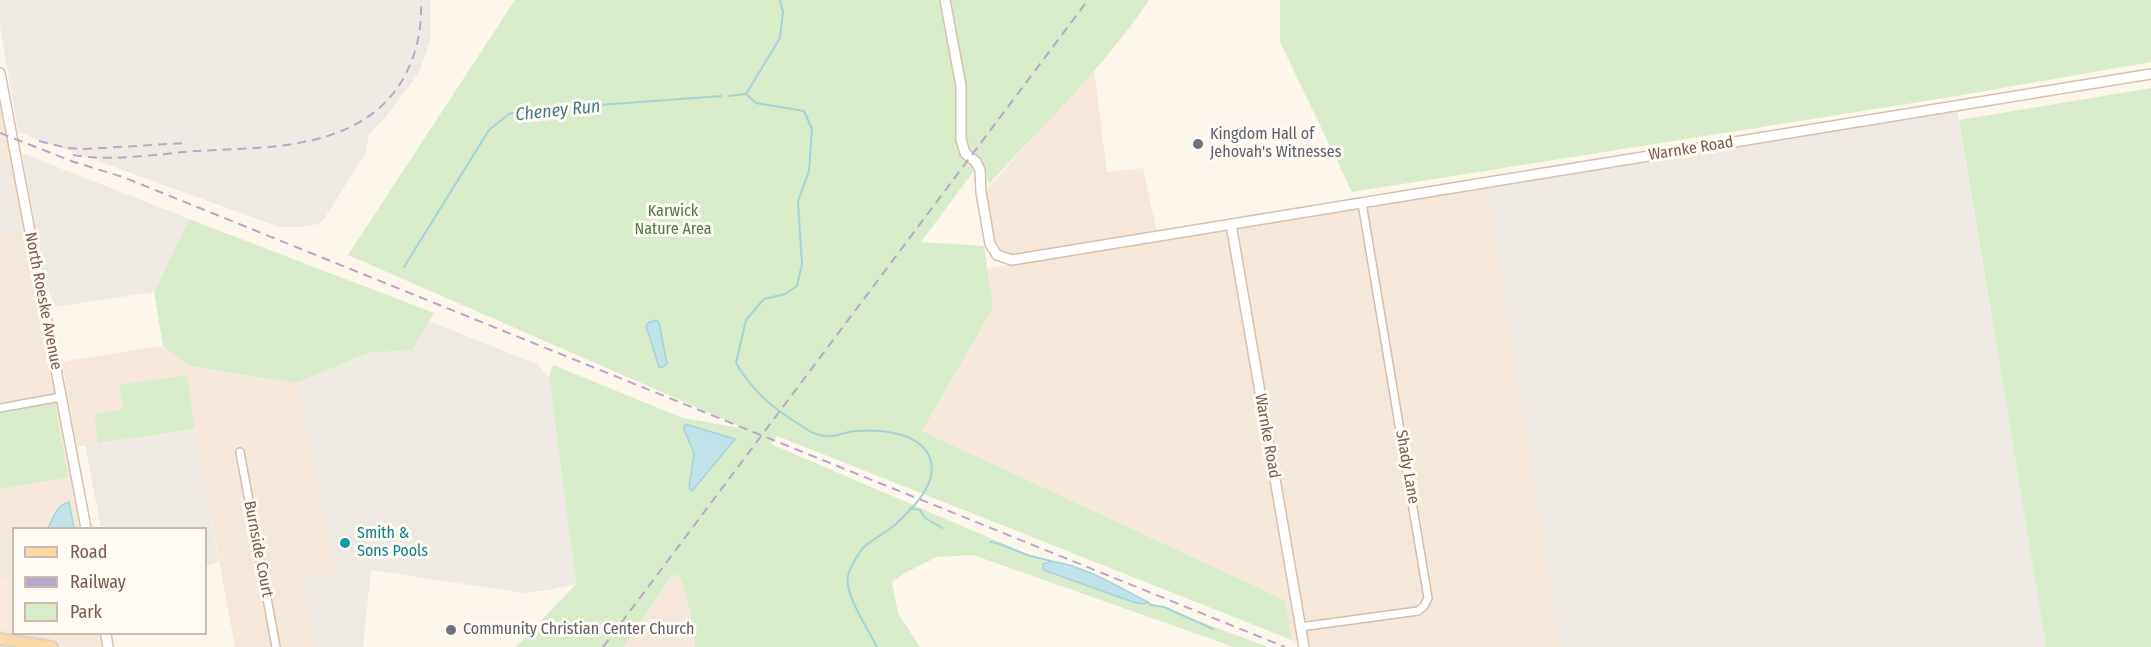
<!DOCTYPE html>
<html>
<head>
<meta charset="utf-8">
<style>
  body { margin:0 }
  #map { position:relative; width:2151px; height:647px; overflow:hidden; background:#fdf6ec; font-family:"Fira Sans Condensed",sans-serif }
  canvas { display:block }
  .legend { position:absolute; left:12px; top:527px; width:195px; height:108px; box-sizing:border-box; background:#fffaf3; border:2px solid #cabbb1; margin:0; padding:8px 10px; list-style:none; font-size:18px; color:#7a5c4d }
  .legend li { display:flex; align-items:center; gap:12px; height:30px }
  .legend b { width:30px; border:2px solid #cabbb1 }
</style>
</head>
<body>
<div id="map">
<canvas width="2151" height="647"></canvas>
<ul class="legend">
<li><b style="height:8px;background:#fbd9a5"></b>Road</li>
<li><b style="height:8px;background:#b9a8c9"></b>Railway</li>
<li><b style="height:16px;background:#d8ecc9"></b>Park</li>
</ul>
</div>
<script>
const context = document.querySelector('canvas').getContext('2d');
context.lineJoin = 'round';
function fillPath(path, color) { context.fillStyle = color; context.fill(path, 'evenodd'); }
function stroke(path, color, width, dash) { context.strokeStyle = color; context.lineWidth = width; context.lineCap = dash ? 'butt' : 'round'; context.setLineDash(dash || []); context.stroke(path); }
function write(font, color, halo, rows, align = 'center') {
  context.font = font + ' "Fira Sans Condensed",sans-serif'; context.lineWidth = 6; context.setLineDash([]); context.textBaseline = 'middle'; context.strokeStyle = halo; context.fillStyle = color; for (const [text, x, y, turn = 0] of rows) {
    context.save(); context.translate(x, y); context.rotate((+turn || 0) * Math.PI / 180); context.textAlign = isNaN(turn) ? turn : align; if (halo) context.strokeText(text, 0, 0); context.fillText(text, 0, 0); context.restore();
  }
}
const residential = new Path2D(`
  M1094 70 1107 172 1143 168 1157 233 1013 257 1000 253 993 243 984 192Z
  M0 74 83 528H14V634H102L105 647H0Z
  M1487 187 1560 647H1308L1292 640 1285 600 922 431 993 310 987 268Z
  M163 346 189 366 296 383 335 573 302 578 314 647H235L195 429 77 447 62 365 65 361Z
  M678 574 682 582 693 627 695 647H624L671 577Z`);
const commercial = new Path2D(`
  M13 578H14L13 628 0 626V580Z`);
const industrial = new Path2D(`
  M0 0H431V38L419 73 385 118 369 134 366 152 324 219 318 224 301 227H279L18 132 0 26Z
  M1957 109 2046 647H1560L1487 187Z
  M22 153 189 219 154 292 54 307 45 280Z
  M0 159 7 162 20 233 0 237Z
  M429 321 537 364 549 377 576 584 549 590 523 593 371 570 363 647H314L302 578 335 572 296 383 368 353 412 350Z
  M195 429 219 562 206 565V528H101L85 445Z`);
const green = new Path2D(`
  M515 0H1149C1104 67 1044 125 989 184L982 160 921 242 984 246 993 309 922 431 1285 600 1292 640 777 436 771 444 1046 562 1043 564V570L1053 575 1144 604 1148 602 1268 647H1234L973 555 937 557 903 574 892 582 898 613 920 647H695C693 627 687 592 678 574L671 577 624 647H516L576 584 549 377 553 365 683 418 746 429 348 255Z
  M1280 0H2151V62L1951 97 1352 192 1280 42Z
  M2151 88V647H2046L1959 120Z
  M189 219 434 313 412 350 368 353 296 383 189 366 163 346 154 292Z
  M187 375 195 429 98 443 94 414 123 409 119 385Z
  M55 403 68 477 0 489V413Z`);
const water = new Path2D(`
  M656 320 659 322 667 364 663 367H659L646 326 648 323Z
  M685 424 735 439 692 491 689 488 694 453 684 429Z
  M69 502 74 528H48C53 519 57 504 69 502Z
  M1051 561C1085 566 1118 587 1148 602L1144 604 1136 603 1043 570V564Z`);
const stream = new Path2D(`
  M780 0 783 12 780 38 746 94 756 103 804 111 812 129 809 171 798 201 802 264 797 286 785 294 764 299 746 320 736 363C752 390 770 406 797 423 803 426 809 432 816 434 835 440 839 432 856 431 879 429 918 432 929 456 941 481 913 508 896 524 886 533 872 539 863 548 858 554 849 569 848 576 844 594 869 631 877 647
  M729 96 746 94
  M404 267 489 130 509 114 519 111 721 96
  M910 508 920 510 925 518 942 528
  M990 542 997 543 1027 555 1051 561
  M1148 602 1150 605 1164 607 1213 629`);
const street = new Path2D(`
  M0 408 61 397
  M240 452 276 647
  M1300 627 1418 611 1424 606 1428 598 1362 203`);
const secondary = new Path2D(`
  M945 0 961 86V139L965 153 976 162 980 170 981 192 990 244 997 255 1012 260 2151 74
  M0 73 86 528
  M1231 224 1304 647
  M106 634 108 647`);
const primary = new Path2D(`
  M0 639 52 647`);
const rail = new Path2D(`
  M0 133 74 162 123 177 1285 647
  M39 141 67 148 85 149 185 143
  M73 155C113 162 156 154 196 151 266 147 353 151 398 87 416 60 422 32 421 0
  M603 647 1088 0`);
const markers = [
  [1198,144,6,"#6b7280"],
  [345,543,6,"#0f9aa8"],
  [451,630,6,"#6b7280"]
];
const worshipNames = [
  ["Kingdom Hall of",1210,135],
  ["Jehovah's Witnesses",1210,153],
  ["Community Christian Center Church",463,630]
];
const streetNames = [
  ["Warnke Road",1691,149,-9],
  ["North Roeske Avenue",43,301,79],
  ["Warnke Road",1267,436,80],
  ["Shady Lane",1407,467,80],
  ["Burnside Court",258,549,79]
];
const parkNames = [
  ["Karwick",673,212],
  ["Nature Area",673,230]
];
const cultureNames = [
  ["Smith &",357,534],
  ["Sons Pools",357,552]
];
const waterNames = [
  ["Cheney Run",558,111,-6]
];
fillPath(residential, '#f5e8da');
fillPath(commercial, '#fde8e0');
fillPath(industrial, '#efe9e4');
fillPath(green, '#d8ecc9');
fillPath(water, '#bfe3e8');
stroke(water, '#a5d3da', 1.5);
stroke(stream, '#a5d3da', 2);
stroke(street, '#d1beb0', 10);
stroke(secondary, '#d6c0b0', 12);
stroke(primary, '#dad1cd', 14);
stroke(street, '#fff', 7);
stroke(secondary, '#fff', 9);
stroke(primary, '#fbd9a5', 10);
stroke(rail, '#b9a8c9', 2, [9, 6]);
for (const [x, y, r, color] of markers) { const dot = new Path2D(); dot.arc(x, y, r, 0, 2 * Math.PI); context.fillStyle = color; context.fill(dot); stroke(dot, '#fffaf3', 2); }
write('16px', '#5b616d', '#fffaf3', worshipNames, 'left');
write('16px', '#7a5c4d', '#fffaf3', streetNames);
write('16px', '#537a41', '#fffaf3', parkNames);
write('16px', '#0d838f', '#fffaf3', cultureNames, 'left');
write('italic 18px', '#437c86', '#fffaf3', waterNames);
</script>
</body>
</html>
